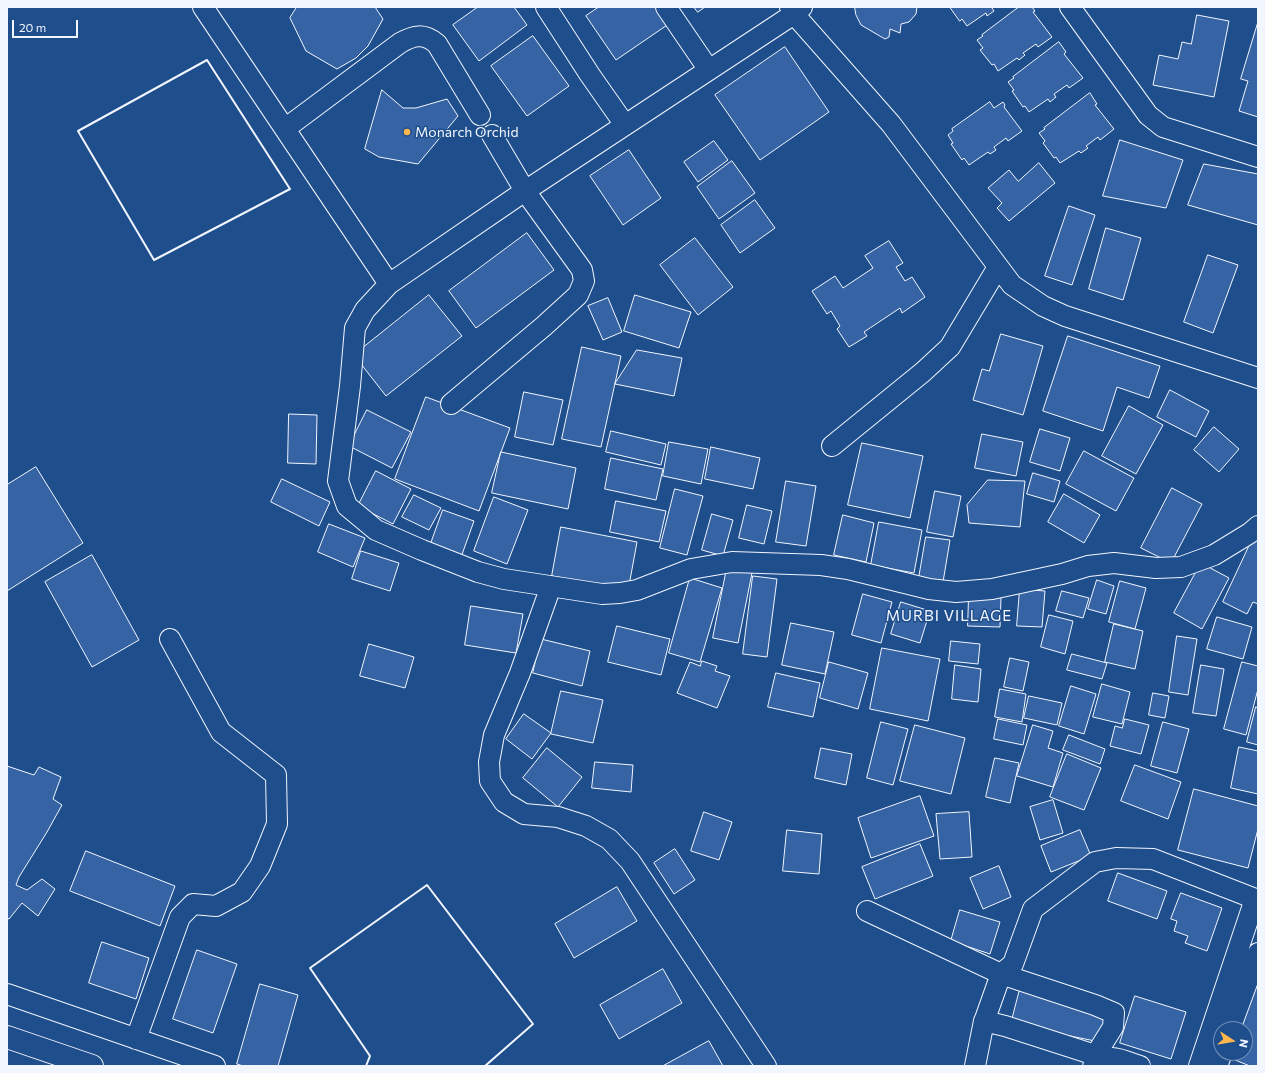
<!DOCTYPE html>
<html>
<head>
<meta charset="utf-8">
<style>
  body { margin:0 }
  #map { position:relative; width:1265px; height:1073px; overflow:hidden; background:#1f4e8c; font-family:Commissioner,sans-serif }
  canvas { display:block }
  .frame { position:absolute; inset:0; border:8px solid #f2f6ff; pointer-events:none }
  .north { position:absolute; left:1213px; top:1021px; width:40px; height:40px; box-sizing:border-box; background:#1f4e8c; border:1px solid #7391ba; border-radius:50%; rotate:102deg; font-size:11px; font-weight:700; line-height:16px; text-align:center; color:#f2f6ff }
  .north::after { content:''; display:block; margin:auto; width:14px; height:18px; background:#ffb74d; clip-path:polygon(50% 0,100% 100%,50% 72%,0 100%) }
  .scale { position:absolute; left:12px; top:20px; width:66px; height:18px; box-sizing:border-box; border:2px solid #f2f6ff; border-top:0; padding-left:5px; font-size:12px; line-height:14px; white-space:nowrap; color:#f2f6ff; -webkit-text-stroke:3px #1f4e8c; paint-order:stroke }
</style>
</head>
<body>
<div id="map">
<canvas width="1265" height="1073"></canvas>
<div class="frame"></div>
<div class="north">N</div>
<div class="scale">20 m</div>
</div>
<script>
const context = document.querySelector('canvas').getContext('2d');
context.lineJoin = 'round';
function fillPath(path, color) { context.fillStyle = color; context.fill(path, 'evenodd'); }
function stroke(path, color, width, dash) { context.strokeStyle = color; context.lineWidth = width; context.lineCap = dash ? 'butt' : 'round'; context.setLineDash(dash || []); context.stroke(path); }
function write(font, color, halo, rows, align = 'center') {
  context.font = font + ' Commissioner,sans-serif'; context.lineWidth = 3; context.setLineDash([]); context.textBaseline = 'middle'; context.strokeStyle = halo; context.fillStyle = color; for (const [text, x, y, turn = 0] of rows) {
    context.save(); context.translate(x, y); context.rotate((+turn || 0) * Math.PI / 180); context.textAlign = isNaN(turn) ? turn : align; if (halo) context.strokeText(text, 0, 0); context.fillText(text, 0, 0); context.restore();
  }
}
const building = new Path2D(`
  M297 7H375L383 19 368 46 356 58 337 69 306 51 290 18Z
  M478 7H514L527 25 479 61 453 25Z
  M599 7H663L673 21 616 60 586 16Z
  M694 7H705L698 12Z
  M855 7H917L916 14 909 22 901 24 900 33 890 29 889 37 885 39 861 25 856 15Z
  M950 7H994L992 8 994 11 987 16 986 13 967 26 962 19 960 21Z
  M1019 7H1032L1035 11 1033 12 1052 37 1038 47 1036 44 1023 53 1025 55 1019 60 1017 58 998 71 994 64 992 65 980 50 983 48 977 40 983 36 982 35Z
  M1197 15 1229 21 1214 97 1153 85 1159 55 1178 59 1182 42 1191 44Z
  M1258 22V117L1239 111 1248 81 1241 79Z
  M533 36 569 86 527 116 491 66Z
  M1059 42 1066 52 1064 54 1083 78 1069 88 1067 85 1054 94 1056 97 1050 102 1048 99 1029 112 1025 106 1023 107 1012 91 1014 90 1008 82 1014 78 1013 77Z
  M785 47 829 112 760 160 715 95Z
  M382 90 403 108H416L447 99 458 116 418 164 379 157 365 149Z
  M1090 93 1097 104 1095 105 1114 129 1100 140 1098 137 1086 146 1088 148 1081 153 1079 151 1060 163 1056 157 1054 158 1043 143 1045 141 1039 133 1045 129 1044 128Z
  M990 102 994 108 1003 102 1005 105 1004 107 1022 131 1008 141 1006 138 994 147 996 150 990 154 988 152 969 165 964 158 962 160 951 144 953 143 948 135 953 131 952 129Z
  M1120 140 1183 160 1166 208 1103 196Z
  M714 141 728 160 698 182 684 162Z
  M629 150 661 198 623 225 590 176Z
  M732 161 755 193 719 219 697 187Z
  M1039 163 1055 183 1009 221 997 208 1002 203 988 188 1009 170 1018 181Z
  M1204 164 1258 174V225L1188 205Z
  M755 200 775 228 740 253 721 225Z
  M1069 206 1095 215 1072 285 1045 276Z
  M1106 228 1141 238 1123 300 1089 289Z
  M527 233 554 270 476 328 449 291Z
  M695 238 733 287 698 315 660 265Z
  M889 241 903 263 896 267 905 281 912 277 925 297 902 313 900 308 864 332 867 336 849 347 837 329 840 326 831 311 827 314 812 291 835 276 843 288 873 268 865 256Z
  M1208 255 1238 265 1213 333 1184 322Z
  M429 295 462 336 386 396 354 355Z
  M635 295 691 312 679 348 624 331Z
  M608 298 622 332 603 340 588 306Z
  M1001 334 1043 346 1023 415 973 400 982 369 989 371Z
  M1068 336 1160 366 1149 398 1117 387 1103 431 1043 411Z
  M582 347 621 356 601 447 562 439Z
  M637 350 682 358 674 396 615 384Z
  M1170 390 1209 411 1196 437 1157 417Z
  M524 392 563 400 553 445 515 437Z
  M426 397 510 428 479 511 395 479Z
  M1129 406 1163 425 1136 474 1102 456Z
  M367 410 411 432 392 468 349 446Z
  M289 414 317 415 316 464 288 463Z
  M1214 427 1239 449 1219 472 1194 450Z
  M1040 429 1070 438 1060 471 1030 462Z
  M611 431 666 444 661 465 606 452Z
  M982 434 1023 442 1016 476 975 468Z
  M669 442 708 449 701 484 663 476Z
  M862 443 923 456 910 518 848 505Z
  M711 447 760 458 753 489 705 479Z
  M1084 451 1134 478 1116 511 1066 484Z
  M501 452 576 468 568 509 492 493Z
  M611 458 663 469 656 500 605 489Z
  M36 467 83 543 7 591V485Z
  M376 471 411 489 393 524 358 506Z
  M1033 473 1060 481 1054 502 1027 494Z
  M282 479 330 502 319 526 271 502Z
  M988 480 1025 481 1020 527 969 523 967 505Z
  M786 481 816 486 806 546 776 542Z
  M1172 488 1202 504 1171 563 1141 548Z
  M675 489 703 496 687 555 660 548Z
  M935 491 961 496 953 537 927 532Z
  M1064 494 1100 515 1084 543 1048 522Z
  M414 495 441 508 429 530 402 517Z
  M494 497 528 510 507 564 474 551Z
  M616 501 666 511 659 542 610 532Z
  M747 505 772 511 764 544 739 538Z
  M443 510 474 521 460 560 429 549Z
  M712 514 733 520 723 556 702 550Z
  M843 515 874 523 866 562 834 555Z
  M879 522 922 530 914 573 871 565Z
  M329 524 365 538 353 567 318 552Z
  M561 527 637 542 628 591 552 576Z
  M926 537 950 540 943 582 919 578Z
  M1253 538 1258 541V604L1253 602 1247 614 1223 602Z
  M361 551 399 563 390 591 352 579Z
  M92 555 139 640 92 667 45 582Z
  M1201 563 1229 578 1202 629 1174 613Z
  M727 568 752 573 738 643 713 638Z
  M753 576 777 579 767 657 743 654Z
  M690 578 722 588 700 662 669 653Z
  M1097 580 1114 586 1106 614 1088 609Z
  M1120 581 1146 588 1135 629 1109 622Z
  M1020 589 1045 591 1042 627 1017 626Z
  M1062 591 1089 598 1083 618 1056 611Z
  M863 594 892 602 881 643 852 635Z
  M969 596 1001 597 1000 627 968 626Z
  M901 602 930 611 920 643 891 634Z
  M471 606 523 614 516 653 465 645Z
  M1049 615 1073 621 1065 654 1041 647Z
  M1217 617 1252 627 1243 659 1207 649Z
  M791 623 834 632 825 674 782 665Z
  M1114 624 1143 631 1135 669 1105 662Z
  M617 626 670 639 661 675 608 662Z
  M1177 636 1197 639 1188 695 1169 692Z
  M541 639 590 651 582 686 533 673Z
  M951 641 980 644 978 664 949 661Z
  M369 644 414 657 405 688 360 676Z
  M882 648 940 659 928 721 870 709Z
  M1072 654 1107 663 1102 679 1067 670Z
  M1010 658 1029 662 1023 691 1004 687Z
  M702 661 717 666 715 671 730 676 717 708 677 693 690 662 700 666Z
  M829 662 868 673 858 709 820 698Z
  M1242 662 1258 666V689L1246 735 1224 729Z
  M955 665 981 669 978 702 952 699Z
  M1201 665 1224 669 1216 716 1193 713Z
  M776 673 820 683 813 717 768 707Z
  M1102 684 1130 692 1122 724 1093 717Z
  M1071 686 1096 694 1084 734 1059 726Z
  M1000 689 1026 694 1022 722 995 717Z
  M561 691 603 700 593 743 551 734Z
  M1153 693 1169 696 1165 718 1149 715Z
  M1029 696 1062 703 1057 725 1024 718Z
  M1256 707 1258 708V745L1247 742Z
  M524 714 551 733 532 759 506 739Z
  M998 719 1027 725 1023 745 994 739Z
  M1125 719 1149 725 1141 754 1110 746 1115 726 1122 728Z
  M881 722 908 729 893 785 867 778Z
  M1163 722 1189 729 1177 773 1151 766Z
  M915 725 965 738 951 794 900 781Z
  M1033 725 1053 731 1048 748 1063 753 1053 787 1017 776Z
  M1069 735 1105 749 1100 764 1063 750Z
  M1239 747 1258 751V794L1231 788Z
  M547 748 582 777 558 807 523 778Z
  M821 748 852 754 846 785 815 778Z
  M1067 754 1101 768 1084 810 1050 797Z
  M995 758 1019 763 1010 803 986 797Z
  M595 762 633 765 631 792 592 788Z
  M1135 765 1181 782 1168 819 1121 801Z
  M7 766 34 775 39 767 61 777 53 799 62 805 47 832 19 877 16 885 27 890 42 879 55 889 38 916 22 903 9 919 7 918Z
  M1194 789 1258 806V829L1248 868 1178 850Z
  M920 796 934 836 871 858 858 818Z
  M1053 800 1063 833 1040 840 1030 807Z
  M704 812 732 822 719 860 691 851Z
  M969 812 972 857 940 859 936 814Z
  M787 830 822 834 819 874 783 871Z
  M1080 830 1091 856 1051 872 1041 846Z
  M920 844 933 876 875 899 862 867Z
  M675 849 695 880 674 894 654 863Z
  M86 851 175 886 160 926 70 891Z
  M999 866 1011 897 983 909 970 878Z
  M1118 873 1167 891 1157 919 1108 901Z
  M617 887 637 921 574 958 555 924Z
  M1181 893 1222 908 1207 951 1185 943 1188 936 1174 931 1177 921 1171 919Z
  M960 910 1000 922 990 954 951 941Z
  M102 942 149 958 136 999 89 983Z
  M197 950 237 964 213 1033 173 1019Z
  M663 969 682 1003 619 1039 600 1005Z
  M1258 981V1066H1250L1230 1058 1232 1053H1245V1029H1240Z
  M260 984 298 995 278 1066H243L237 1064Z
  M1020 989 1109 1018 1100 1042 1011 1024Z
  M1135 996 1186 1012 1171 1059 1120 1043Z
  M709 1041 723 1066H663Z`);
const minor = new Path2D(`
  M203 7 389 284
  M546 7 590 75 625 125
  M666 7 709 70
  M790 7 794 14 891 124 1012 285 1043 306 1065 316 1258 378
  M802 7 794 14 525 191 389 284 365 310 355 328 350 386 338 481 347 506 376 530 422 550 478 572 504 579 602 594 620 593 637 590 691 569 732 562 821 565 848 569 929 589 956 592 992 589 1062 574 1088 566 1114 563 1156 568 1181 567 1214 555 1250 533 1258 526
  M1070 7 1148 115 1163 127 1258 157
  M286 128 400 43C414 35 424 33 437 44L480 115
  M451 404 544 326 578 295 584 281 582 270 525 191 492 135
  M832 446 923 372 950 347 998 267
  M551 586 520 673 494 735 489 762 490 781 504 802 524 814 558 817 586 826 609 839 630 861 766 1066
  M867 911 1001 974 1013 964 1033 909 1095 862 1116 858 1153 859 1258 900
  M7 994 215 1066
  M1230 1029 1258 953
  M136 1039 180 917 193 904 216 906 242 892 260 866 277 824 276 775 221 732 170 639
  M975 1066 984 1021 985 1019 1001 974 1095 1005 1114 1013 1113 1027 1098 1051 1092 1054 1005 1026 984 1021
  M1093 1066C1107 1051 1124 1061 1140 1066
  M1199 1066 1255 899
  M1217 1066 1222 1053`);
const primary = new Path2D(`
  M7 1037 92 1066`);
const wall = new Path2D(`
  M207 60 290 189 154 260 78 131Z
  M366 1066 370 1056 310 968 427 885 533 1024 485 1066`);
const markers = [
  [407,132,4,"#ffb74d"]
];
const poiNames = [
  ["Monarch Orchid",415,132]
];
const neighbourhoodNames = [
  ["MURBI VILLAGE",949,616]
];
fillPath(building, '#3563a3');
stroke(building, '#f2f6ff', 1);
stroke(minor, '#f2f6ff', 22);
stroke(primary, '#f2f6ff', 24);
stroke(minor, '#1f4e8c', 20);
stroke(primary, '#1f4e8c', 22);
stroke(wall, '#f2f6ff', 2);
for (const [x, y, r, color] of markers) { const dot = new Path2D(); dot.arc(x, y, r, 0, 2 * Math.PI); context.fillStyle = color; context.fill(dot); stroke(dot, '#1f4e8c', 1.5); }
write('14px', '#f2f6ff', '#1f4e8c', poiNames, 'left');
context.letterSpacing = '1px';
write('15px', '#f2f6ff', '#1f4e8c', neighbourhoodNames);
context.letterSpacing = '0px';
</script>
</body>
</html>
